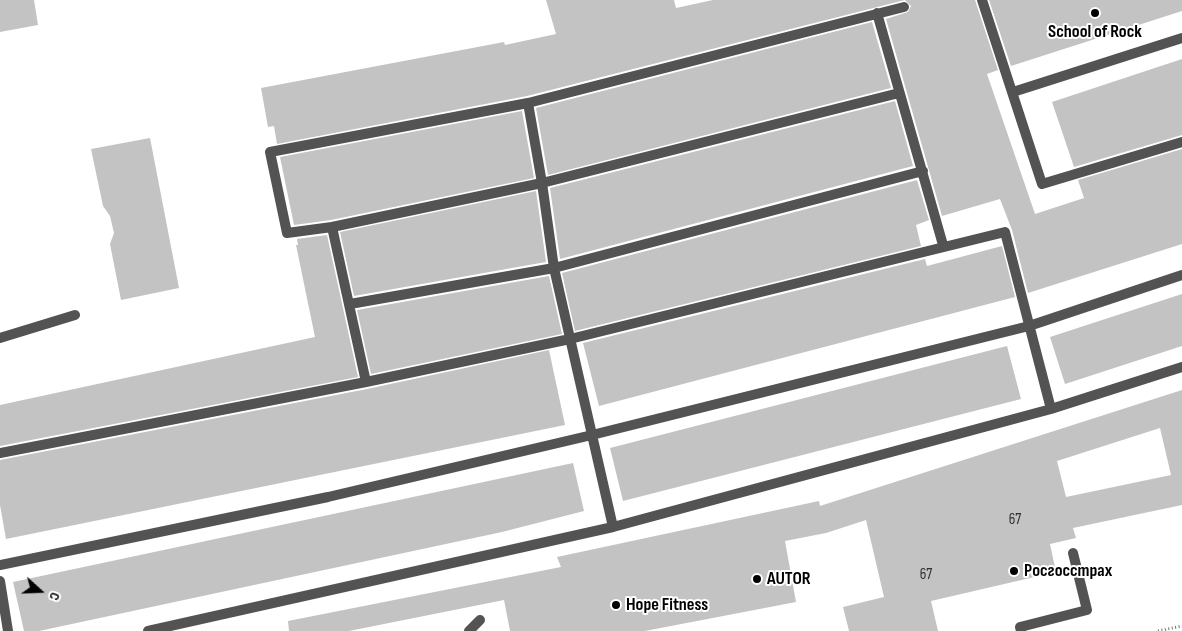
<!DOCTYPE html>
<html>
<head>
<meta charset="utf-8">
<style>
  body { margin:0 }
  #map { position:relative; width:1182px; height:631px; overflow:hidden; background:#fff; font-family:"Sofia Sans Condensed",sans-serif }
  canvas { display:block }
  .north { position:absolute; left:15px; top:566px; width:50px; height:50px; -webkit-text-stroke:4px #fff; paint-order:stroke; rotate:110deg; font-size:14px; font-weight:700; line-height:20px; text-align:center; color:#000 }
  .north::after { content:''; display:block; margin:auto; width:18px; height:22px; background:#000; clip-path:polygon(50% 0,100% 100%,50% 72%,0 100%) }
</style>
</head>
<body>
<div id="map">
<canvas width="1182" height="631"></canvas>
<div class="north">С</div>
</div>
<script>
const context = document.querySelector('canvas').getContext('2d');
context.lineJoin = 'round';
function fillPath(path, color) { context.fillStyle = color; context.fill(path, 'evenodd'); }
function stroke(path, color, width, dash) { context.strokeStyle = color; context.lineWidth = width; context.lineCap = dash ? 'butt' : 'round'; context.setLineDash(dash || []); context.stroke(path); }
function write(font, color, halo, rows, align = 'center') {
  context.font = font + ' "Sofia Sans Condensed",sans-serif'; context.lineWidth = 4; context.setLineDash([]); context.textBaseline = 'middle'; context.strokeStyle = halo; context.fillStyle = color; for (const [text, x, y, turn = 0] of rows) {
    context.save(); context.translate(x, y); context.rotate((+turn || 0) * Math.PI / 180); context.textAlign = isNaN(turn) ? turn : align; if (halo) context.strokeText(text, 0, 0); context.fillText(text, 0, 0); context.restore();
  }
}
const building = new Path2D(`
  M0 0H34L38 25 0 32Z
  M546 0H674L676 8 713 0H975L998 70 987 74 1035 214 1084 198 1078 180 1182 149V244L1028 293 1012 230 1000 199 942 216 886 19 908 12 911 6 905 0 527 96 277 144 274 126 268 127 261 88 504 42 505 45 556 34Z
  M989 0H1182V11L1011 66Z
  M872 22 891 88 548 175 536 108Z
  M1182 59V135L1074 167 1052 102Z
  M895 101 913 166 560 259 550 188Z
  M522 111 534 178 331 220 294 225 280 157Z
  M150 138 179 288 121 300 110 244 114 233 110 216 103 206 91 149Z
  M917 180 929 220 916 225 921 246 575 331 562 273Z
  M536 191 546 262 354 296 340 232Z
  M327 235 358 377 0 446V405L315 337 296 245H298L297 239Z
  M1002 246 1015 297 599 406 583 343 925 259 927 266Z
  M549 276 562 334 371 374 357 310Z
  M1182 294V346L1065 384 1050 337Z
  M1007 346 1021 399 623 501 610 448Z
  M549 350 565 425 6 539 0 505V460L367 389Z
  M1182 390V505L1073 528 1076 538 1050 544 1056 572 931 601 938 631H849L843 607 884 597 866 520 826 533 785 541 796 602 645 631H510L504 600 349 631H289L288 621 561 567 557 557 819 501 820 506ZM1160 428 1171 475 1066 497 1057 461Z
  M573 463 584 511 502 532 39 631H24L13 582Z`);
const path = new Path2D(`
  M1158 631 1182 626`);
const service = new Path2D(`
  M982 0 1042 184 1182 142
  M877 13 943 245
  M1013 92 1182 38
  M899 93 542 183 332 227 287 233 270 152 528 103 904 7
  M528 103 542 183 554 268 613 527
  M332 227 366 382
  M350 304 554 268 923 171
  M0 338 75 315
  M0 453 366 382 570 339 1005 232 1051 409
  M0 565 328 497 592 435 1029 326 1182 275
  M0 581 8 631
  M148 631 613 527 1051 409 1182 367
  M469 631 480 620
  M1021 631 1020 627 1087 610 1073 553`);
const markers = [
  [1095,13,5,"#000"],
  [1014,571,5,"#000"],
  [757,579,5,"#000"],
  [616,605,5,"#000"]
];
const numberNames = [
  ["67",1015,520],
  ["67",926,575]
];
const poiNames = [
  ["School of Rock",1095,32,"center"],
  ["Росгосстрах",1024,571],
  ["AUTOR",767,579],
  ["Hope Fitness",626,605]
];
fillPath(building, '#c3c3c3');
stroke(path, '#757575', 3, [1, 2.5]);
stroke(service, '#535353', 10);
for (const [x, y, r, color] of markers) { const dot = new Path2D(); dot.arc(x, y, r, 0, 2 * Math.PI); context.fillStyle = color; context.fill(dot); stroke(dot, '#fff', 2); }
write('15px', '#313131', null, numberNames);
write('bold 18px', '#000', '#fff', poiNames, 'left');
</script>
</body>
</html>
